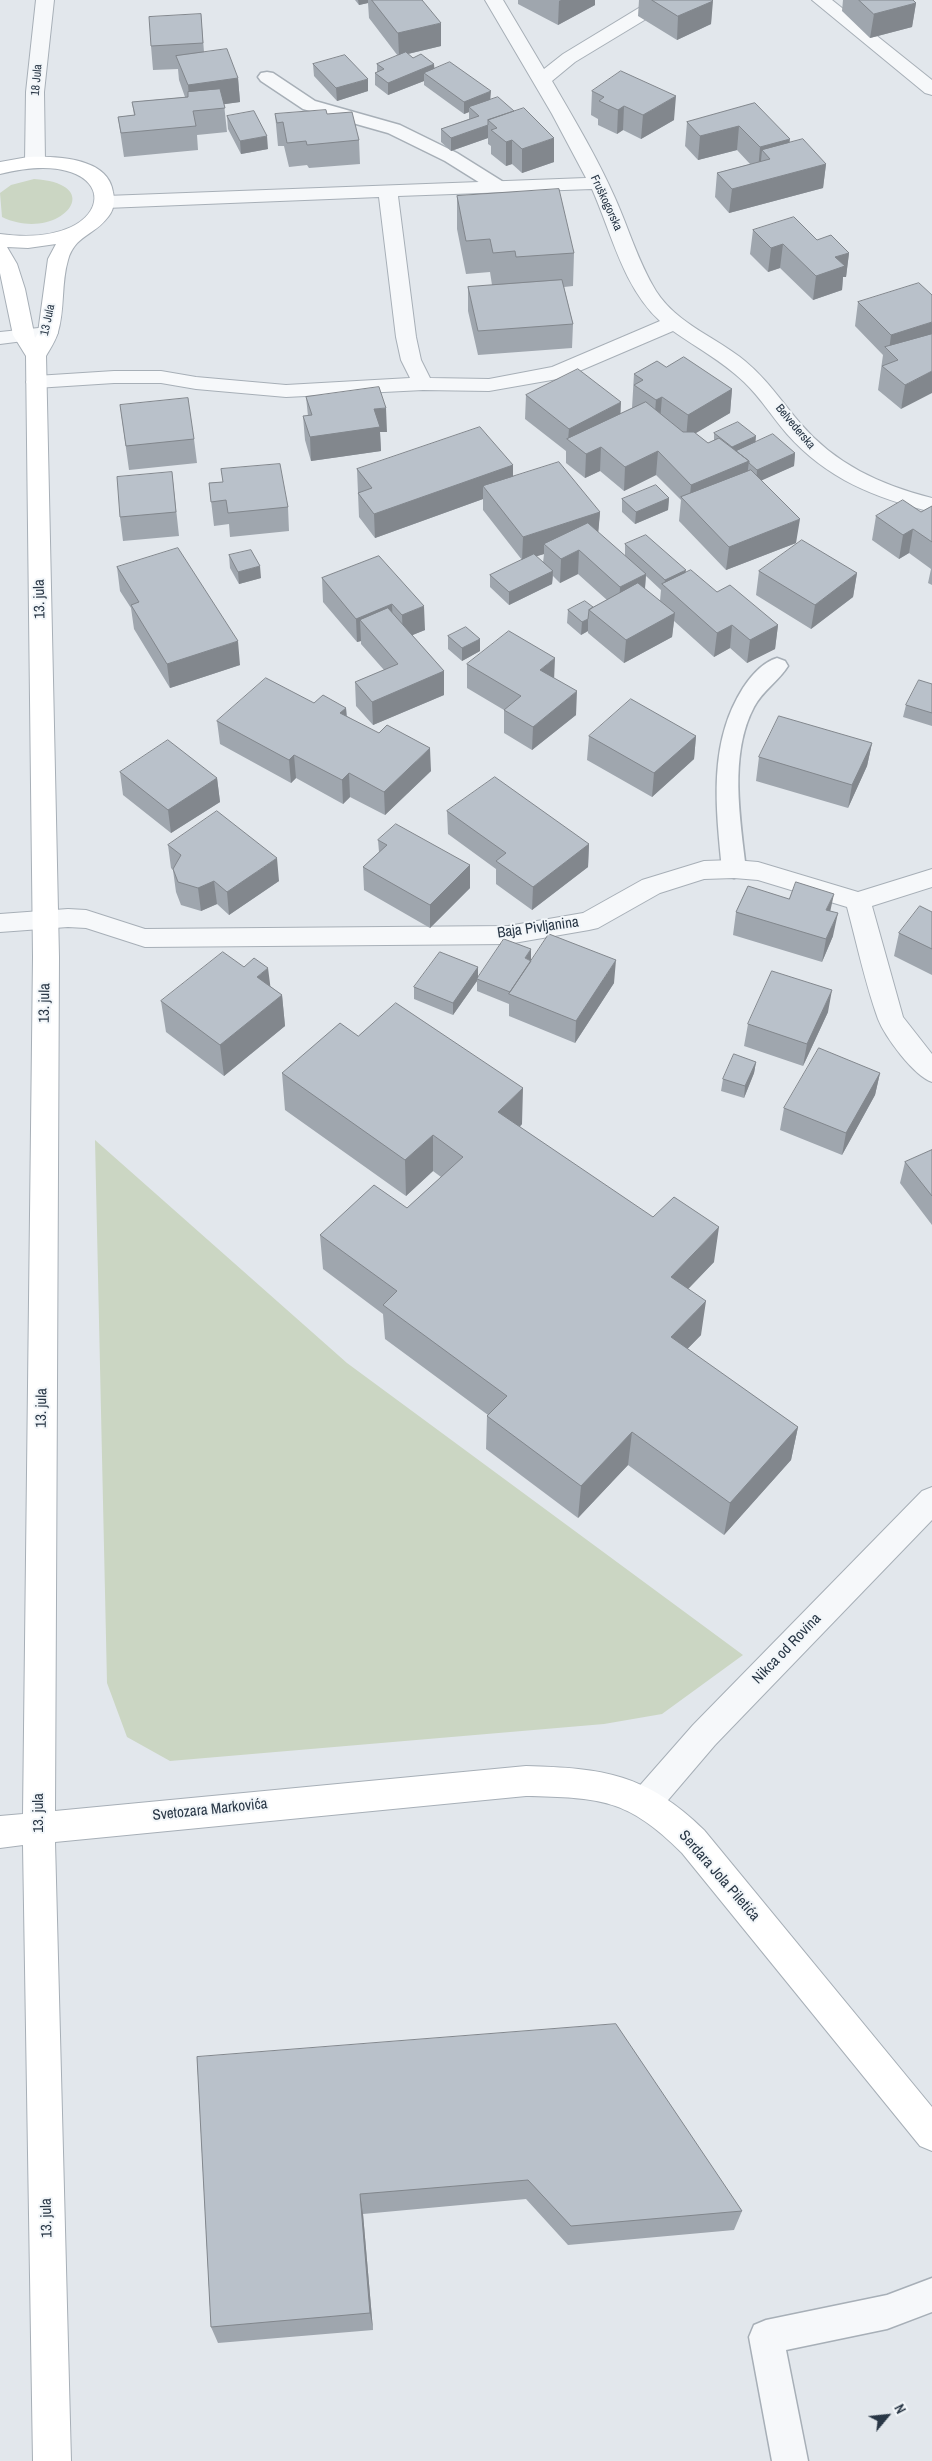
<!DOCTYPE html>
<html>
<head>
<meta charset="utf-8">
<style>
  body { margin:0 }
  #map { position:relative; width:932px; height:2461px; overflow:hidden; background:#e2e7ec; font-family:"Archivo Narrow",sans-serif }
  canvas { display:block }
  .north { position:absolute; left:862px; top:2391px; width:50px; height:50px; -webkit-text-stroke:4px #f2f6f9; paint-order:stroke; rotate:62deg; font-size:14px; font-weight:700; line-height:20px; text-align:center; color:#293746 }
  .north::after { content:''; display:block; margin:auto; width:18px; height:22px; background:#293746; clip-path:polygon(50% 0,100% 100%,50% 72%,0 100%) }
</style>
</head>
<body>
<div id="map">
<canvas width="932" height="2461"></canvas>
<div class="north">N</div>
</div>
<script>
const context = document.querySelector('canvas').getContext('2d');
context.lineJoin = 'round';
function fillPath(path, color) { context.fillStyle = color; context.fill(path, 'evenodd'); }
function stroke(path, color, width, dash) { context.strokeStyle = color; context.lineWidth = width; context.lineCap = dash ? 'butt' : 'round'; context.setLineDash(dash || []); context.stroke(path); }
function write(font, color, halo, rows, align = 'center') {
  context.font = font + ' "Archivo Narrow",sans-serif'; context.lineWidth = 4; context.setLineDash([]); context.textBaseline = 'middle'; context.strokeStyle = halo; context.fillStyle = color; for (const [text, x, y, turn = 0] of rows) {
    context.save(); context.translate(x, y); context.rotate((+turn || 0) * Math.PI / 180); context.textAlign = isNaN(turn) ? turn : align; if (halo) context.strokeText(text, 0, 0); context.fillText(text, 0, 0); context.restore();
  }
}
const green = new Path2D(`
  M34 179C111 184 58 244 2 217L0 193 11 185Z
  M95 1140 347 1363 743 1655 662 1714 604 1724 170 1761 127 1737 107 1683Z`);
const lane = new Path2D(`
  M267 72 273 73 315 101 400 125 457 153 505 183 508 187 505 191H493L445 161 388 133 303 109 261 81 258 77 261 73Z
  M777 658 785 661 788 666C779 681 763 690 754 707 729 754 740 818 746 869L742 875 734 878 726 875 722 869C716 807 708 743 743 688 751 676 763 662 777 658Z
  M932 2278V2312L887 2329 786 2350 808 2461H772L749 2337 754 2325 766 2320 887 2295Z`);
const street = new Path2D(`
  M36 0H54L44 92 45 161 42 165H28L25 161 26 92Z
  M485 0H503L544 69 563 54 652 0H674L671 4 575 62 552 81C574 119 597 157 615 198 629 229 638 262 656 291 677 324 716 337 745 361 767 379 781 401 800 423 835 464 880 485 932 498V512C875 498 827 479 787 434 772 417 761 398 744 382 722 361 697 348 673 331L563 378 489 391 423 390 286 397 196 389 161 383H114L36 388 29 387 26 382 29 377 36 376 114 371H161L196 377 286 385 410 378 401 360 396 337 379 197 106 208 99 206 96 202 99 198 106 196 586 178 552 114ZM592 189C612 234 623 287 660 321L552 367 489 379 430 378 421 360 416 337 398 196Z
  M812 0H832L932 80V95L925 93Z
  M48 327 55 329 58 333 55 337 0 344V332Z
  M734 860 758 862 858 892 932 869V887L872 906 903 1017 932 1054V1082C914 1076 885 1037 878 1019 865 983 857 944 847 907L758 880 734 878 704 879 660 893 598 928 589 930 508 944 145 947 86 928 68 927 0 932V914L68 909 86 910 145 929 508 926 583 913 642 880 704 861Z
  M932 1487V1520L715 1745 657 1813 646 1817 635 1813 630 1802 635 1791 693 1725 922 1491Z`);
const secondary = new Path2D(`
  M28 157C55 156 108 157 113 192 115 201 114 210 108 217 94 236 75 235 68 260 61 283 65 309 58 332 56 340 50 349 46 356L59 957 55 1811 526 1766C603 1768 647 1774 704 1830L932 2107V2151L920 2146 682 1853C627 1798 600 1798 526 1796L55 1842 71 2461H33L23 1845 0 1848V1816L23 1814 33 957 26 356 13 335 0 273V234C125 251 127 142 0 174V162ZM56 244 48 259 38 333 35 338 25 289 17 264 7 247 28 248Z`);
const wall = new Path2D(`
  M355 0H422L441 46 408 54 413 58 434 68 490 100 554 162 522 173 512 164 506 166 491 154V146L488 144V138L451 151 441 142V129L469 119V112L464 114 424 85V81L388 95 375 85V73L377 72V64L398 56 369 18 368 3 359 5Z
  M518 0H595V5L558 25 518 4Z
  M639 0H712L711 24 677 40 638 16Z
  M843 0H913L916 3 912 27 870 38 842 11Z
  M201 14 204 52 238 78 240 102 224 104 227 132 197 135 198 150 124 157 118 117 134 115 132 102 185 97 179 80 178 69 153 70 151 46Z
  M313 64 368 91 337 101 314 76Z
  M592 91 674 120 641 139 623 130 617 134 598 125V119L591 115Z
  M755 103 790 143 826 164 823 188 729 213 715 197 717 173 750 164 737 150 698 160 685 146 687 122Z
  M275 114H327L359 140 360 164 309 168 307 165 289 167 284 146H278Z
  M227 116 268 149 241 154 228 129Z
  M457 196 574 253 573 286 564 287 573 324 572 348 478 355 468 311V287L492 285 490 272 466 274 457 229Z
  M753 230 817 240 849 253 846 277H843L842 290 813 300 780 268 768 272 750 254Z
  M932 295 901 409 878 390 883 355 855 326 858 302Z
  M666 367 732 389 730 413 695 433 708 443 714 441V433L755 442 795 453 794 466 761 480 796 543 726 570 679 521 681 500 656 475 624 491 600 471 585 478 566 463V451L525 419 526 395 620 414 632 408 634 374Z
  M306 397 387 432H380L381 451 311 461 305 440 303 416H308Z
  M120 405 194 439 197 463 129 470Z
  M513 465V476L600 512 598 532 625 556V544L685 573 717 592 778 625 775 649 747 663 730 648 714 657 674 621 672 637 624 663 588 633V631L581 635 567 623 568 610 593 607 607 600 578 574 560 583 553 576 552 584 509 605 490 587V575L522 560 483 510V499L375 538 359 517 357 469ZM544 554 543 563 536 556ZM646 576 661 590 660 601 645 589Z
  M221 469 288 507 289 531 230 537 229 524 214 526 209 483 223 482Z
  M172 472 179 536 123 541 120 517Z
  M669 498 668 510 635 524 622 512V499Z
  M932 506V585L928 583 931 569 909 553 899 559 872 540 876 516 921 512Z
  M229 555 261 578 239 584 230 568Z
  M379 556 425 630 412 635 444 671V695L373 725 356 706 355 682 384 670 361 644V641L357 642 323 602 322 578Z
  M117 567 240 665 170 688 134 629 131 608 120 591Z
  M759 571 857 573 853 597 811 629 756 595Z
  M448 636 480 639V651L462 661 448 649Z
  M467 664 554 678 576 715 532 750 504 733V710L467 688Z
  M932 684V726L903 717 906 705Z
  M314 703 346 708 347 716 431 771 385 815 350 797 343 804 296 778 291 783 220 744 217 721Z
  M589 736H696L694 759 652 797 587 760Z
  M872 743 867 766 848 808 756 781 759 757Z
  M120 772 217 778 220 802 171 833 123 795Z
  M447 811 589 844 588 867 532 910 496 884V869L448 834Z
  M378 840 470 888 430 928 364 890 363 867 379 852Z
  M168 845 279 881 229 915 217 904 201 911 181 905 176 892 173 870 171 868Z
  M830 911 833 936 822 962 733 935 736 912Z
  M932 912V975L894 956 899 933Z
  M531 961 614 983 575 1043 509 1016V1004L477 991V981L453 1015 414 999V987L478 967V977Z
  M270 986 282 995 285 1026 224 1076 166 1032 161 1001Z
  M828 1012 803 1066 744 1046 748 1024Z
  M358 1036 522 1124 520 1127 714 1262 688 1289 701 1335 687 1349 798 1427 791 1460 724 1535 628 1465 578 1518 486 1449 487 1416 488 1415 385 1339 383 1314 323 1269 320 1235 407 1208 441 1177 433 1171 406 1196 285 1110 282 1073Z
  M756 1062 754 1073 744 1098 721 1091 723 1079Z
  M880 1073 875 1095 842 1155 780 1130 784 1108Z
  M932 1150V1225L900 1183 905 1162Z
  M197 2057 742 2211 734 2230 568 2245 526 2199 363 2214 373 2330 218 2343 211 2327Z`);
const shadedWall = new Path2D(`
  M358 0H368V3L359 5Z
  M561 0H595V5L558 25 559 1Z
  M713 1 711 24 677 40 678 16Z
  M916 3 912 27 870 38 874 14Z
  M441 23V46L399 56 398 33Z
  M434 64 435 76 424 73V81L388 95V83Z
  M238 78 240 102 190 109 188 85Z
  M368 79V91L337 101 336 88Z
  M491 91 490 103 469 107V112L464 114V102Z
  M676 96 674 120 641 139 643 115Z
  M624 106 623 130 617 134 618 110Z
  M488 125V138L451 151V138Z
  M739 126 737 150 698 160 700 136Z
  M267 136 268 149 241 154 240 141Z
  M554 138V162L522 173V149Z
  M790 139 787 163 770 159 762 150 760 171H758L760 147Z
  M512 140V164L506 166V142Z
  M826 164 823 188 729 213 732 189Z
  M783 244 780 268 768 272 771 248Z
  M849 253 846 277H843L842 290 813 300 816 276 835 257Z
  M932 322V345L889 351 891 335Z
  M932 371V393L901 409 905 385Z
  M732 389 730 413 686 439 688 415Z
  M662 397 660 421 654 424 656 400Z
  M621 402 620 426 568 440 569 429Z
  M386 408 387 432H380L381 451 311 461 310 437 374 409Z
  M756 436 755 449 731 460 732 447Z
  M601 447 600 471 585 478 586 454Z
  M658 451 656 475 624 491 625 467Z
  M795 453 794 466 756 483 757 470Z
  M749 461 746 485 689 505 691 485Z
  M513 465V489L483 486V499L375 538 374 514Z
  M669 498 668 510 635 524 636 512Z
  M600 512 598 536 544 544V554L522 561 523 537Z
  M800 519 796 543 726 570 729 547Z
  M913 529 909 553 899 559 903 535Z
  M579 550 578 574 560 583 561 559Z
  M260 566 261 578 239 584 238 572Z
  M686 570 684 582 664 587 665 580Z
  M553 571 552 584 509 605V592Z
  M857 573 853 597 811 629 815 605Z
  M646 574 644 598 619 610 620 587Z
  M392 604 393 628 360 620 361 641 357 642 356 619Z
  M424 606 425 630 403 639 402 615Z
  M675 613 672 637 624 663 626 640Z
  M588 619V631L581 635 582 622Z
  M732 625 730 648 714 657 717 633Z
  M778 625 775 649 747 663 750 640Z
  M480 639V651L462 661V648Z
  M238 641 240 665 170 688 167 664Z
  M555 658 554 681 540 670Z
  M444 671V695L373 725 372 702Z
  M577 691 576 715 532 750 533 727Z
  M346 708 347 731 340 713Z
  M696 736 694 759 652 797 654 773Z
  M872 743 867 766 848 808 852 785Z
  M430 748 431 771 385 815 384 792Z
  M294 755 296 778 291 783 289 760Z
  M349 773 350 797 343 804 342 780Z
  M217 778 220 802 171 833 168 810Z
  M589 844 588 867 532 910 533 887Z
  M277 858 279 881 229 915 227 892Z
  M470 865V888L430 928V905Z
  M214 881 217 904 201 911 198 888Z
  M834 894 829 917 826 910Z
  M838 913 833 936 822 962 826 939Z
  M531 949V961L525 958Z
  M616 960 614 983 575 1043 576 1021Z
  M478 967V979H477V981L453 1015V1003Z
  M268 968 272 999 257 977Z
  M832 990 828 1012 803 1066 807 1044Z
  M282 995 285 1026 224 1076 220 1045Z
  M756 1062 754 1073 744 1098 745 1086Z
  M880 1073 875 1095 842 1155 846 1133Z
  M523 1088 522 1124 497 1148 498 1112Z
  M433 1135V1171L406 1196 405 1160Z
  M719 1227 714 1262 667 1311 671 1277Z
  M706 1301 701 1335 666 1371 671 1337Z
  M798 1427 791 1460 724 1535 730 1503Z
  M632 1432 628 1465 578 1518 581 1486Z
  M360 2194 363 2214 373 2330 370 2313Z`);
const building = new Path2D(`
  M372 0H422L441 23 398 33Z
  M652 0H712L713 1 678 16Z
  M859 0H913L916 3 874 14Z
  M201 14 203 43 151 46 149 17Z
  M227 49 238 78 188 85 176 56Z
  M406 52 413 58 421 54 434 64 388 83 375 73 384 69 377 64Z
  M345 55 368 79 336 88 313 64Z
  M450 62 491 91 464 102 424 73Z
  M621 71 676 96 643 115 624 106 618 110 599 101 604 97 592 91Z
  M220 89 225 108 193 111 196 126 121 133 118 117 135 115 132 102 188 97V92Z
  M498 97 514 111 488 120V125L451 138 441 129 479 116 469 107Z
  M755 103 790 139 760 147 739 126 700 136 687 122Z
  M524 108 554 138 522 149 512 140 506 142 491 130 497 128 488 120Z
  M326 110 327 114 352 112 359 140 307 145 306 141 287 143 283 122 277 123 275 114Z
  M254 111 267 136 240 141 227 116Z
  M803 139 826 164 732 189 717 173 770 159 762 150Z
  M559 189 574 253 516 257 515 251 493 253 490 239 466 241 457 196Z
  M794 217 817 240 831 235 849 253 835 257 845 266 816 276 783 244 771 248 753 230Z
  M562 280 573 324 478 331 468 287Z
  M919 283 932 295V322L891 335 858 302Z
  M932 334V371L905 385 882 366 898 360 885 347Z
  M684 357 732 389 688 415 662 397 656 400 634 385 643 380 634 374 657 361 666 367Z
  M578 369 621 402 569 429 526 395Z
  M379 387 386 408 374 409 380 427 310 437 303 416 312 415 306 397Z
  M188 398 194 439 126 446 120 405Z
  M646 402 683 432H694L708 443 719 438 749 461 691 485 658 451 625 467 601 447 586 454 567 439Z
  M738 422 756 436 732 447 714 433Z
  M480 427 513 465 374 514 358 493 372 488 357 469Z
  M773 434 795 453 757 470 749 463V461L736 451Z
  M559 462 600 512 523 537 483 486Z
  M280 464 288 507 228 513 226 500 211 502 209 483 223 482 221 469Z
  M751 470 800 519 729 547 681 497Z
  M172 472 176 512 120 517 117 477Z
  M656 485 669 498 636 512 622 499Z
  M903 500 921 512 932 506V542L913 529 903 535 876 516Z
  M588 523 646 574 620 587 579 550 561 559 544 544Z
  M646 535 686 570 665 580 625 544Z
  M802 540 857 573 815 605 759 571Z
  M178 548 238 641 167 664 131 605 139 602 117 567Z
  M251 550 260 566 238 572 229 555Z
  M534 554 553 571 509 592 490 575Z
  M379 556 424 606 402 615 392 604 356 619 322 578Z
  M691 570 717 592 730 585 778 625 750 640 732 625 717 633 662 584Z
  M638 583 675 613 626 640 589 610Z
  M585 601 593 607 589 610 588 619 582 622 568 610Z
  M388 608 444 671 372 702 355 682 398 664 360 620Z
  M466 627 480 639 462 648 448 636Z
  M509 631 555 658 540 670 577 691 533 727 504 710 521 696 467 664Z
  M266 678 314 703 323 695 346 708 340 713 379 733 387 725 430 748 384 792 349 773 342 780 294 755 289 760 217 721Z
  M919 680 932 684V713L906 705Z
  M631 699 696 736 654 773 589 736Z
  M779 716 872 743 852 785 759 757Z
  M168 740 217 778 168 810 120 772Z
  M495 777 589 844 533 887 496 861 506 853 447 811Z
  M217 811 277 858 227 892 214 881 198 888 178 882 173 869 181 855 168 845Z
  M396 824 470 865 430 905 363 867 387 845 378 840Z
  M796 882 834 894 826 910 838 913 826 939 736 912 748 886 789 899Z
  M920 906 932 912V949L899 933Z
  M549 934 616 960 576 1021 509 994Z
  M504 939 531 949 525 958 531 961 510 992 477 979Z
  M223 952 244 967 254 958 268 968 257 977 282 995 220 1045 161 1001Z
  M440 952 478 967 453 1003 414 987Z
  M772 971 832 990 807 1044 748 1024Z
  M396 1003 523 1088 498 1112 653 1217 674 1197 719 1227 671 1277 706 1301 671 1337 798 1427 730 1503 632 1432 581 1486 487 1416 507 1396 383 1305 397 1291 320 1235 374 1185 407 1208 463 1157 433 1135 405 1160 282 1073 340 1023 358 1036Z
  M819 1048 880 1073 846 1133 784 1108Z
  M734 1054 756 1062 745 1086 723 1079Z
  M932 1150V1196L905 1162Z
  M616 2024 742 2211 571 2226 528 2180 360 2194 370 2313 211 2327 197 2057Z`);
const farStreetnames = [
  ["18 Jula",37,80,-85],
  ["Fruškogorska",606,203,65],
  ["13 Jula",48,320,-78],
  ["Belvederska",795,427,50]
];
const streetNames = [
  ["13. jula",40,599,-91],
  ["Baja Pivljanina",538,928,-8],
  ["13. jula",45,1003,-89],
  ["13. jula",42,1408,-89],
  ["Nikca od Rovina",787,1649,-46],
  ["Svetozara Markovića",210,1810,-6],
  ["13. jula",39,1813,-90],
  ["Serdara Jola Piletića",719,1876,49],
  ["13. jula",47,2218,-91]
];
fillPath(green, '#cbd6c3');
stroke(lane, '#a7afb7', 3);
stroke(street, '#a7afb7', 2);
stroke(secondary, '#a7afb7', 2);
fillPath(lane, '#f6f8fa');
fillPath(street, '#f6f8fa');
fillPath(secondary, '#fff');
fillPath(wall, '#9fa6ae');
fillPath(shadedWall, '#82878d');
fillPath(building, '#b9c1ca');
stroke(building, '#82878d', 1);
write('12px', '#293746', '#f2f6f9', farStreetnames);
write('15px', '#293746', '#f2f6f9', streetNames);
</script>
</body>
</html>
